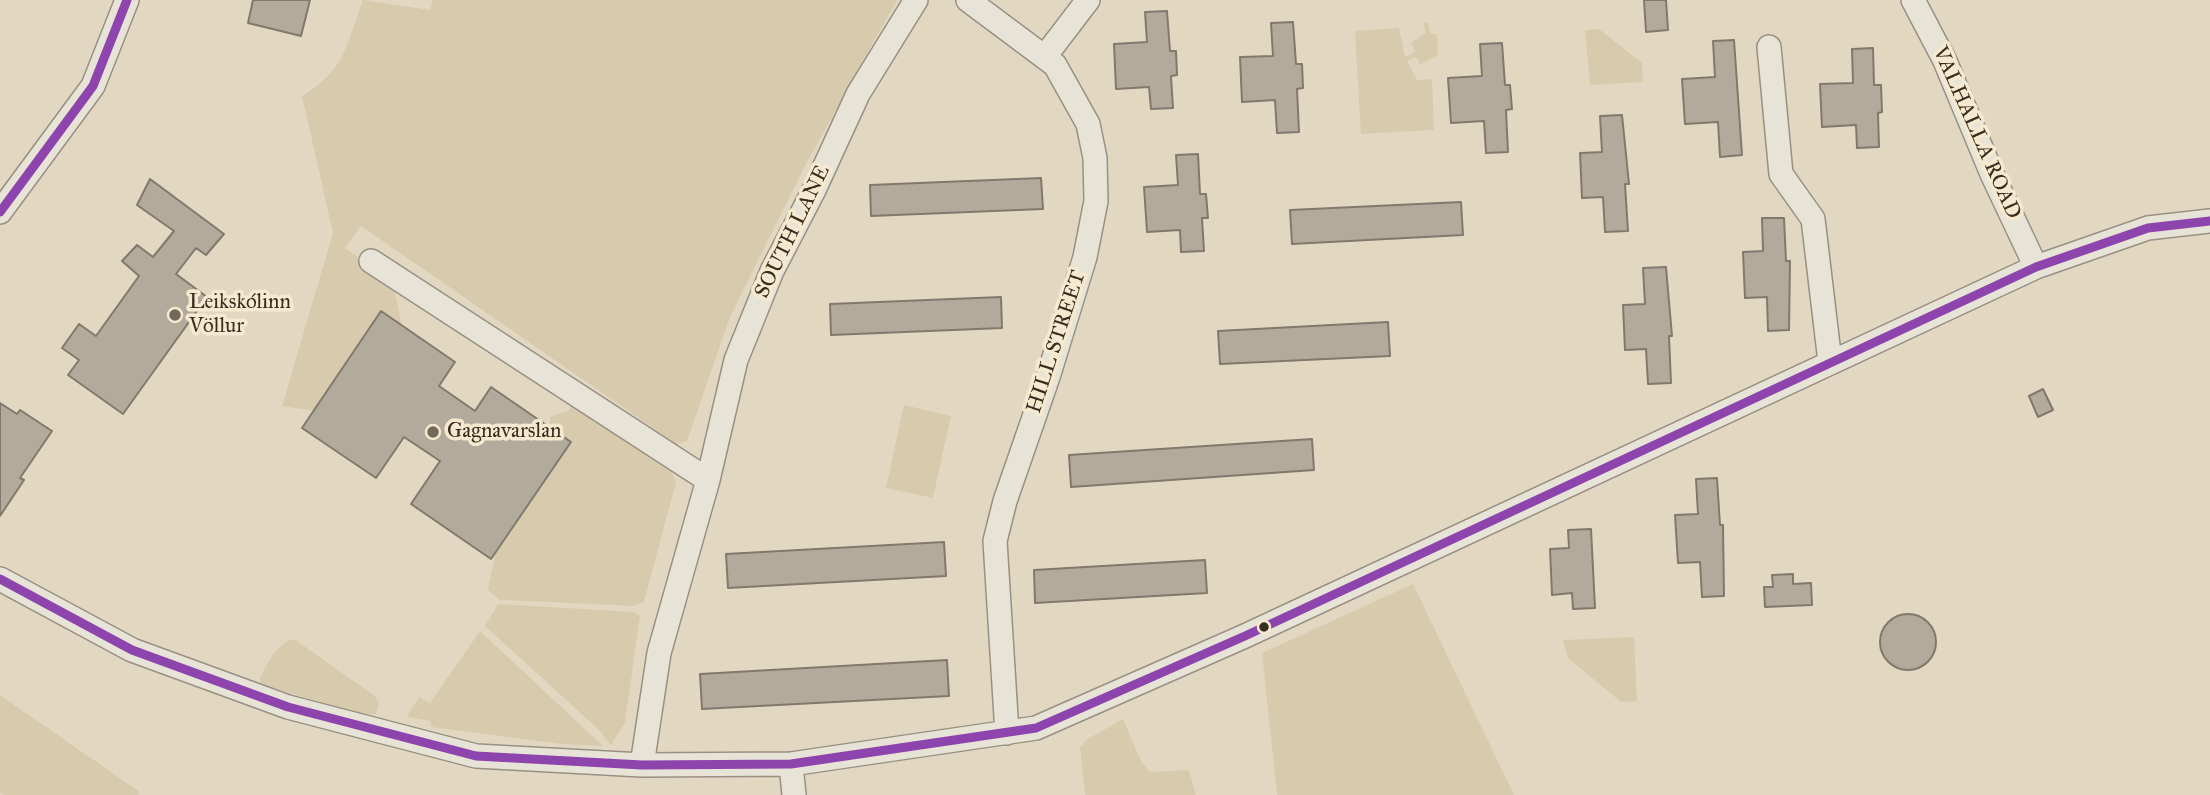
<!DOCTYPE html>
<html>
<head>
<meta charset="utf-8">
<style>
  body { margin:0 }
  canvas { display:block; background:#e2d8c2 }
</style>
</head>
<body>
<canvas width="2210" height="795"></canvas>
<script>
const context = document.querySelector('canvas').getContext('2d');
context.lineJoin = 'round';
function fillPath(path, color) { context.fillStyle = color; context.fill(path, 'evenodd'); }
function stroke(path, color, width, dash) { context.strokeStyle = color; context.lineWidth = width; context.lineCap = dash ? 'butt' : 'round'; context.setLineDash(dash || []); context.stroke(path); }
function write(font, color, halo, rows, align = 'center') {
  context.font = font + ' "IM FELL Great Primer",serif'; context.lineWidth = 7; context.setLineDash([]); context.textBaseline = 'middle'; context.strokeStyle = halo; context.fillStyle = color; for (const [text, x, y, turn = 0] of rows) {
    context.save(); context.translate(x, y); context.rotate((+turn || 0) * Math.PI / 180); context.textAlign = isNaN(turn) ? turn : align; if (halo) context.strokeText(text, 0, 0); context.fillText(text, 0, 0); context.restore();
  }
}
const green = new Path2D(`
  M363 0 430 10 433 0H897L806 164 730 317 687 441 676 444 361 226 345 248 390 279C397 289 398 312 402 326L381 312 313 411 282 406 333 233 302 96C346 70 346 45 363 0Z
  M1424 23H1428L1430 33 1437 34 1438 55 1420 65 1416 57 1407 61 1417 80 1432 79 1434 130 1361 134 1355 31 1399 28 1405 57 1415 52 1411 43 1425 33Z
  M1599 29 1642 63 1643 82 1590 85 1585 30Z
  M573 403 669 467 676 482 644 602 634 606 500 600 488 590 495 553 571 442 550 427V417L568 411Z
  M904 405 951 416 933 498 886 488Z
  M1413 584 1514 795H1277L1262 653Z
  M498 604 634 612 640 616 625 723 611 745 599 730 485 626Z
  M480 631 603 746 561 744 431 727V721L407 717 419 697 430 703Z
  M1634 637 1637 701 1621 702 1568 658 1563 640Z
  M294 639 375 696 379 704 376 714 363 715 261 684 260 677C269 662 276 643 294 639Z
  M0 695 140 792 138 795H4L0 792Z
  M1123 719 1141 761 1150 772 1189 770 1196 795H1085L1080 747 1086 740Z`);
const building = new Path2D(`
  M253 0H310L301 36 248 23Z
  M1644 0H1666L1668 30 1646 32Z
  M1167 11 1170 51H1176L1177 75 1171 76 1173 108 1151 109 1149 87 1116 89 1114 44 1147 42 1145 12Z
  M1293 22 1296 64H1302L1303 88 1297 89 1299 132 1277 133 1275 100 1242 102 1240 57 1273 56 1271 23Z
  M1734 40 1742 155 1720 157 1718 122 1685 124 1682 79 1715 77 1713 41Z
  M1502 43 1505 85H1510L1512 109 1506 110 1508 152 1486 153 1484 121 1451 123 1448 78 1482 76 1480 44Z
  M1873 48 1874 85H1881L1882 112 1878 113 1879 147 1857 148 1856 125 1822 127 1820 84 1853 83 1852 49Z
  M1622 115 1629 184H1625L1628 231 1605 232 1603 197 1582 198 1580 153 1602 152 1600 116Z
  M1198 154 1200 194H1206L1208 218H1202L1204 251 1181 252 1180 230 1147 232 1144 187 1178 185 1176 155Z
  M1041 178 1043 209 871 216 870 185Z
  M150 179 224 234 206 255 196 248 176 274 207 297 123 414 68 375 79 360 62 348 79 324 96 336 139 276 122 261 137 245 153 257 174 231 137 205Z
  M1461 202 1463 235 1292 244 1290 210Z
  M1762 218H1784L1786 261H1790L1789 330 1768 331 1767 297 1745 298 1743 252 1763 251Z
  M1666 267 1672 336H1669L1671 383 1648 384 1646 349 1625 350 1623 305 1645 304 1643 268Z
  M1001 297 1002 328 831 335 830 304Z
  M381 311 455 362 439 386 475 411 491 387 571 442 491 559 411 504 440 461 404 437 376 478 302 428Z
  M1388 322 1390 356 1220 364 1218 331Z
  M2043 389 2053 410 2038 417 2029 396Z
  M0 403 17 414 20 410 52 431 20 478 24 480 0 516Z
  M1312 439 1314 470 1071 487 1069 455Z
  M1717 478 1720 525H1723L1724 596 1702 597 1700 562 1678 563 1675 515 1698 514 1696 479Z
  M1591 529 1595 608 1573 609 1572 593 1552 595 1550 549 1569 548 1568 530Z
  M944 542 946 576 728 588 726 554Z
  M1205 560 1207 593 1035 603 1034 570Z
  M1793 574V584L1811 583 1812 605 1765 607 1764 587H1773L1772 575Z
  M1880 642a28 28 0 1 1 56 0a28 28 0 1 1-56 0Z
  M947 660 949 696 702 709 700 674Z`);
const minor = new Path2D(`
  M968 0 1055 65 1088 124 1095 158 1096 201 1085 257 1048 377 1005 501 995 541 1007 733
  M1913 0 1945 61 1992 174 2036 267
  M1769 47 1781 174 1813 219 1830 362
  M1046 55 1088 0
  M0 212 93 86 127 0
  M371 261 708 480
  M0 579 132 650 288 707 476 756 642 765 791 764 1036 728 1245 636 2036 267 2148 228 2210 221
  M791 764 794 795
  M642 765 659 653 708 480 736 360 772 271 814 190 858 94 916 0`);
const bus1 = new Path2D(`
  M0 212 93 86 127 0
  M0 579 132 650 288 707 476 756 642 765 791 764 1036 728 1245 636 2036 267 2148 228 2210 221`);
const markers = [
  [175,315,7,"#746859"],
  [433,432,7,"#746859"],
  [1264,627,6,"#392c20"]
];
const streetNames = [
  ["VALHALLA ROAD",1976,133,66],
  ["SOUTH LANE",793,232,-64],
  ["HILL STREET",1057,342,-72]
];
const poiNames = [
  ["Leikskólinn",189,303],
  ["Völlur",189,327],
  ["Gagnavarslan",447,432]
];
fillPath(green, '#d8cbad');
fillPath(building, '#b2aa9b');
stroke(building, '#81796d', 2);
stroke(minor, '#989083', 26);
stroke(minor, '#e8e3d7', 23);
stroke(bus1, '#8e44ad', 9);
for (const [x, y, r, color] of markers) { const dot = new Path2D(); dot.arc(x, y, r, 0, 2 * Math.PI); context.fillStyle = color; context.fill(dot); stroke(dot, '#f5eacf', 2.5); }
write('21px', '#392c20', '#f5eacf', streetNames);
write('21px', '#392c20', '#f5eacf', poiNames, 'left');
</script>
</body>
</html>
